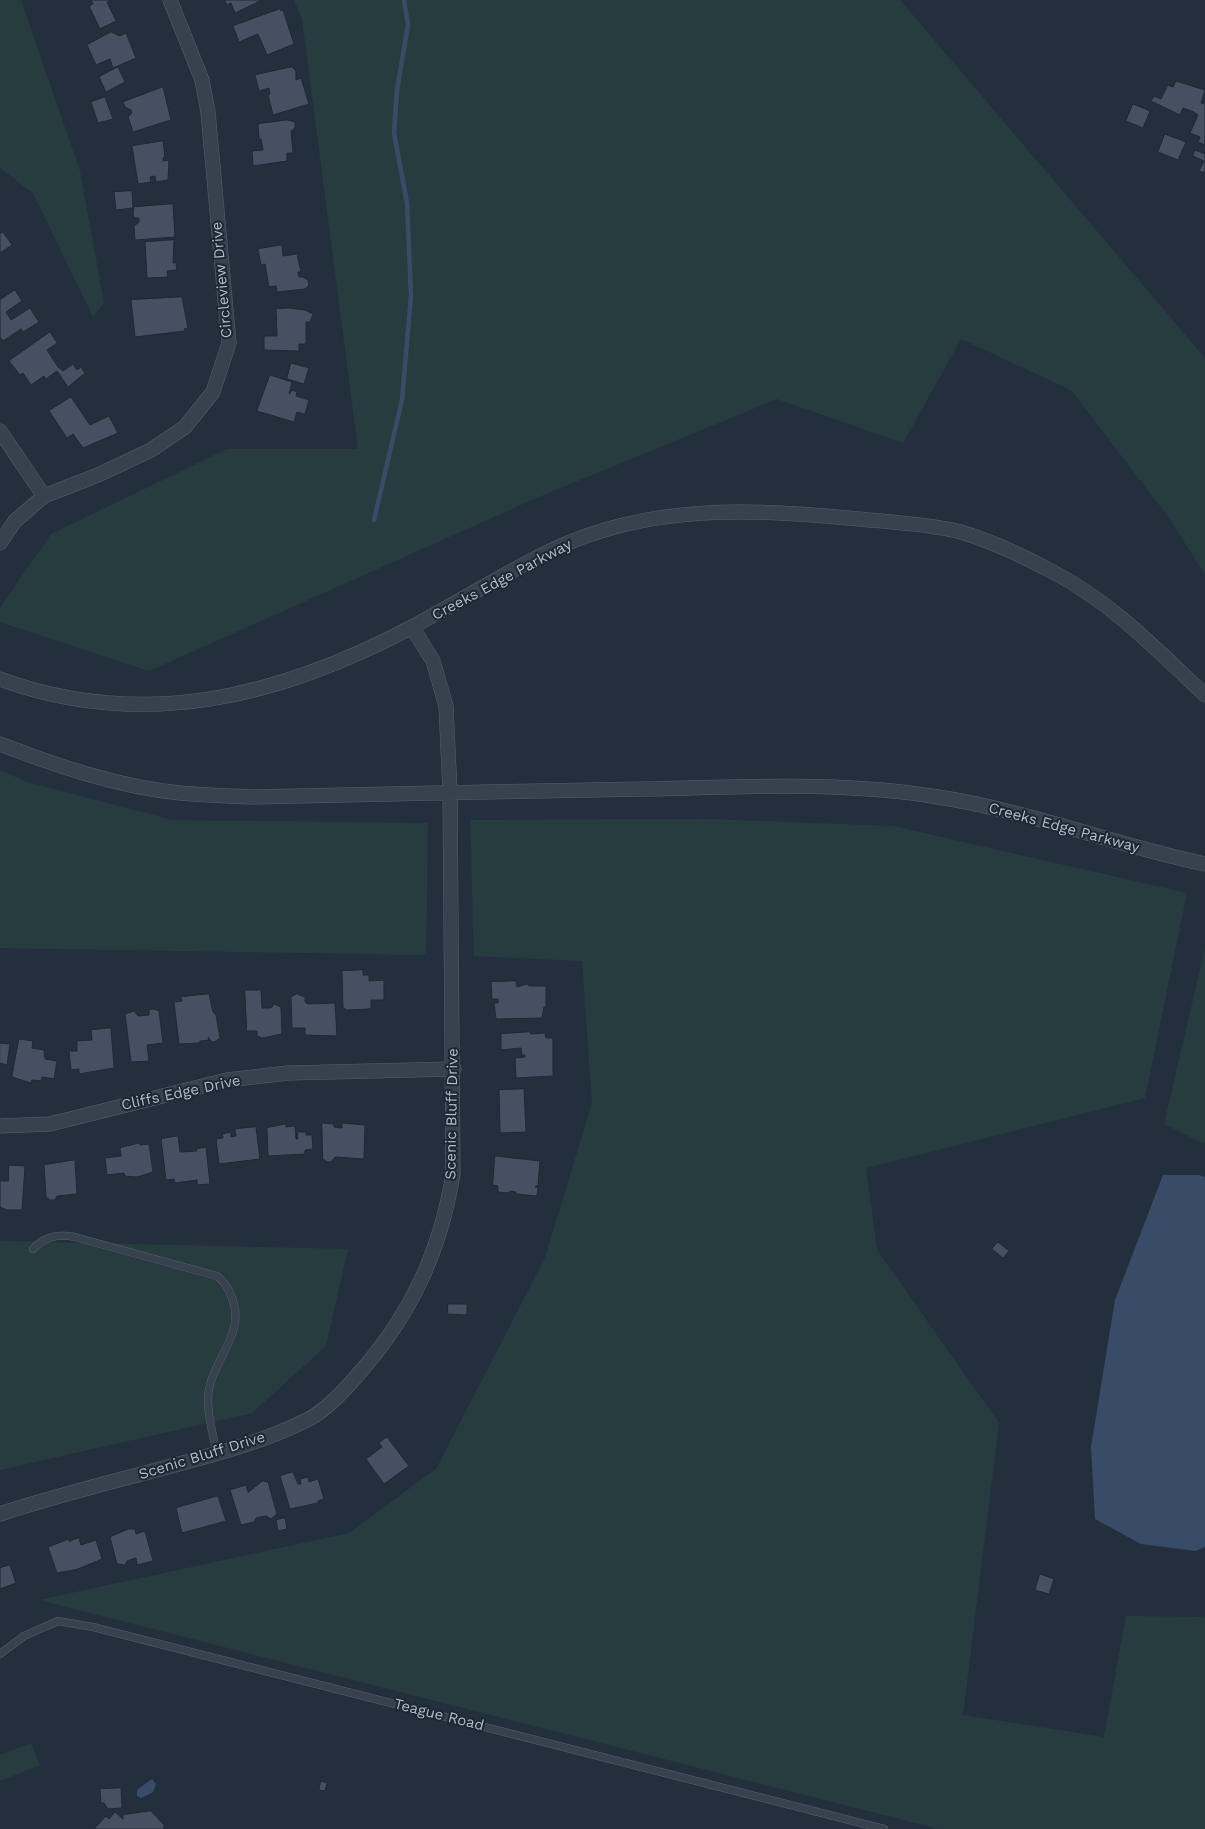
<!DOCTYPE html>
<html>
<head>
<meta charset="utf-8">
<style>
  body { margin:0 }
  canvas { display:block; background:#242f3e }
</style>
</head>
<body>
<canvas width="1205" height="1829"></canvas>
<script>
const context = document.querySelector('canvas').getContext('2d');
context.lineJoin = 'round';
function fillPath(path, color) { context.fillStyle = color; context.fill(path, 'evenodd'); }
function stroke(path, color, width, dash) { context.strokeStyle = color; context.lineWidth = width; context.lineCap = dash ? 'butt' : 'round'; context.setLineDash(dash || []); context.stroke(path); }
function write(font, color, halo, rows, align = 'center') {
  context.font = font + ' "Work Sans",sans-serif'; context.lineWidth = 4; context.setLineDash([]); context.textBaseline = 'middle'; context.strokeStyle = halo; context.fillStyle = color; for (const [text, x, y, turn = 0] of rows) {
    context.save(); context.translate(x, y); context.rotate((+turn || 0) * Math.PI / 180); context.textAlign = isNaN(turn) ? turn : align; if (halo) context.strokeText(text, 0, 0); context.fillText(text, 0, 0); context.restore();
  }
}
const green = new Path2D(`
  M0 0H21L80 171 104 303 93 317 33 193 0 168Z
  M294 0H900L1205 358V574L1166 514 1071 390 961 339 903 443 777 399 541 496 149 671 0 622V608L51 534 227 449H358L302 19Z
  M0 770 27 782 172 820 428 823 426 955 0 948Z
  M708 819 893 826 1187 893 1145 1098 866 1168 877 1250 999 1423 963 1715 1104 1737 1126 1616 1202 1617 1205 1615V1829H939L39 1600 349 1533 436 1469 545 1258 592 1103 582 961 474 956 470 820Z
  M1205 948V1144L1164 1124Z
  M0 1241 348 1249 326 1346 252 1413 0 1470Z
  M31 1743 40 1765 0 1781V1755Z`);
const water = new Path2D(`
  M1163 1175H1199L1205 1177V1547L1196 1551 1141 1544 1095 1519 1091 1447 1115 1300Z
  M152 1779 156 1784 153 1792 141 1798 137 1796V1790Z`);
const stream = new Path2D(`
  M374 520 402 400 411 296 407 203 394 133 397 90 408 25 404 0`);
const building = new Path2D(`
  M91 0H111L107 2 116 21 100 29 89 6 93 4Z
  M225 0H262L235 13 231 3 227 5Z
  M280 9 281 11 283 10 294 44 267 55 258 34 239 42 233 26Z
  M111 32 120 36 126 33 136 58 113 68 110 59 96 65 87 45Z
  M118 67 125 82 106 92 99 77Z
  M292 67 296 71V80L301 78 309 104 273 115 268 95 270 94 269 88 259 91 255 75Z
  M1176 81 1205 90 1201 103 1205 104V145L1198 142 1200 137 1190 133 1198 115 1194 112 1183 108 1180 115 1151 101 1154 96 1161 99 1168 85 1173 87Z
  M163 87 171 120 133 132 128 117 132 113 131 110 125 107 123 102Z
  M105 97 113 119 98 123 91 102Z
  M1133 104 1150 111 1143 128 1126 121Z
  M287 120 295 122V128L291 131 293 153H287V161L253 166 252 151 263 150 261 139H259L258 124Z
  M1165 134 1186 142 1178 160 1158 152Z
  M163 141 165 157 163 158V161L169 160 168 180 156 182 155 176 150 177 151 182 138 184 132 146Z
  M1195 150 1205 154V173L1199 171 1204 161 1193 156Z
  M132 191 133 208 116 210 114 192Z
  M173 204 175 237 135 240 134 226 139 222V218H135L133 215 134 207Z
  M3 232 12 245 0 253V234Z
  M174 240 173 263H176L177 270 167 271 168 277 147 278 145 242Z
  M282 245 283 256 297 254 301 272H298L299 277H303L308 280 309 285 305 289 277 292 276 286 269 287 265 264 261 265 258 249Z
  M15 290 22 301 6 312 11 320 30 308 39 322 23 332 21 329 3 341 0 337V300Z
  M182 297 188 328 184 329 185 331 135 337 131 300Z
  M289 308 305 310 313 314 310 322H306V344H299V351L264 350V336H277L276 309Z
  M50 332 57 343 47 350 58 367 63 371 73 364 77 370 81 367 85 373 68 387 57 371 46 379 44 376 31 385 23 373 20 375 9 361Z
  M291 363 309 368 304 384 287 379Z
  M270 375 292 382 289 394 292 390 297 392 296 396 309 400 305 414 297 412 294 422 257 411Z
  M71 397 90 425 109 416 118 433 83 448 73 434 67 438 49 411Z
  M363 970V975H369V981L384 980V1000H371V1008L369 1009 347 1010 343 1008 342 971Z
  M516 981 517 987 527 984 529 986H546V1007H544L542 1018 496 1019 494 1003H498V999H492L491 982Z
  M245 990H261L262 1008H271L274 1004 281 1007 282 1034 262 1038 257 1036V1031H247Z
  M209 994 213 1012 216 1015 220 1038 216 1041 212 1042 208 1037 209 1040 200 1041V1043L179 1044 174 1002 182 1001 181 997Z
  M297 994 305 997V1002L308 1004 335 1003 337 1036 305 1035V1028H292L291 997Z
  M154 1009 159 1011 163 1043 147 1045 149 1061 131 1062 125 1014 134 1011 138 1016 149 1015V1010Z
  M111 1028 114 1068 79 1074V1069L71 1070 69 1051H77V1041L92 1040 91 1030Z
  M529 1032 531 1034 545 1033 546 1038H553V1076L516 1078 515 1058 525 1057V1055H522L521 1048 501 1050V1034Z
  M19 1039 33 1041 32 1048 44 1050 45 1059 57 1061 54 1079 42 1077 41 1081 32 1080 31 1083 12 1077Z
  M0 1043 10 1044 7 1065 0 1063Z
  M524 1089 526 1132 500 1133 499 1090Z
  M322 1123 334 1124V1127L342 1128V1123L365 1125 364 1159 335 1157 331 1162H327L323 1159Z
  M286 1124V1127L295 1126 296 1139H298L297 1132H306V1135H312L313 1149 305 1150V1154L268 1156 267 1128Z
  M256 1127 260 1159 219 1164 216 1139 223 1138 222 1134 231 1132V1137L236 1136 235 1129Z
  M178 1136 180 1152 197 1151 196 1149 206 1147 210 1184 197 1185V1180L175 1183 174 1179 166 1180 161 1139Z
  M140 1143V1145L149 1144 153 1172 137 1177 125 1176 124 1173 107 1175 105 1158 121 1156 120 1148Z
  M495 1156 540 1161 538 1185 535 1187H538L537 1196 516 1194V1192L510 1191V1193L498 1192V1186L493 1185Z
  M75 1160 77 1194 57 1196 55 1200H50L46 1197 44 1165Z
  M9 1165 25 1166 22 1210H7L0 1207V1181H8Z
  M998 1242 1009 1251 1003 1258 992 1249Z
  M448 1304H467V1315L448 1314Z
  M387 1437 409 1466 384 1484 366 1459 382 1447 379 1443Z
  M293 1472 298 1484H301L300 1479 308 1477 309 1482 318 1479 324 1499 318 1501V1503L290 1509 280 1476Z
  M263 1481 268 1482 277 1514 271 1519 266 1516 256 1518 254 1522 241 1525 230 1490 246 1485 248 1492Z
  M218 1496 226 1521 182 1533 176 1508Z
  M285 1518 287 1529 278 1531 276 1520Z
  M129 1529H135L136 1534 145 1531 153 1561 137 1565 136 1558 127 1561 125 1565 117 1564 110 1537Z
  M79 1538 81 1545 96 1540 102 1559 78 1569 57 1573 48 1547 69 1539V1541Z
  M10 1565 16 1583 0 1589V1568Z
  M1040 1574 1054 1579 1049 1594 1035 1590Z
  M321 1781 327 1783 325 1791 319 1790Z
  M121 1788 122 1808 108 1809 104 1803H101L100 1789Z
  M151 1811 164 1825V1829H94L106 1816 109 1819 115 1812 123 1819V1815Z`);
const lane = new Path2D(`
  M33 1249C45 1236 58 1234 75 1237L217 1276C225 1282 229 1289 232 1298 245 1331 218 1354 210 1385 204 1403 213 1435 217 1454
  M0 1654 24 1636 58 1621 93 1627 884 1829`);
const street = new Path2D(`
  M0 431 44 496
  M0 543 15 521 44 496 98 475 151 450 185 427 213 392 229 343 208 112 202 80 170 0
  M0 679C145 732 282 696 414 626 460 601 505 573 552 550 651 503 753 509 859 519 891 522 926 524 957 531 990 540 1023 556 1053 572 1111 602 1157 650 1205 695
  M0 744C57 766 119 787 180 793 204 795 229 796 253 797 383 794 514 791 644 789 742 787 841 781 938 797 1029 811 1115 845 1205 864
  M0 1126 50 1124 227 1080 288 1073 454 1069
  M0 1514C58 1495 116 1481 175 1465 220 1453 265 1441 307 1420 325 1411 342 1393 355 1378 409 1318 440 1254 453 1174L450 793 446 706 433 661 412 627`);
const streetNames = [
  ["Circleview Drive",222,280,-95],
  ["Creeks Edge Parkway",502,580,-28],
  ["Creeks Edge Parkway",1064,828,15],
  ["Cliffs Edge Drive",181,1093,-12],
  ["Scenic Bluff Drive",452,1114,-89],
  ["Scenic Bluff Drive",202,1456,-17],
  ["Teague Road",439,1715,14]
];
fillPath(green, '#263c3f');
fillPath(water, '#394c67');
stroke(stream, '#394c67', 4.5);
fillPath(building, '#455162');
stroke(building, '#1f2835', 1);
stroke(lane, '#565f6c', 8);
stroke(street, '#565f6c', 15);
stroke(lane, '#38414e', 7);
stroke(street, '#38414e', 14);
write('15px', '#b4bcc9', '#1d2633', streetNames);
</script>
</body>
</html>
